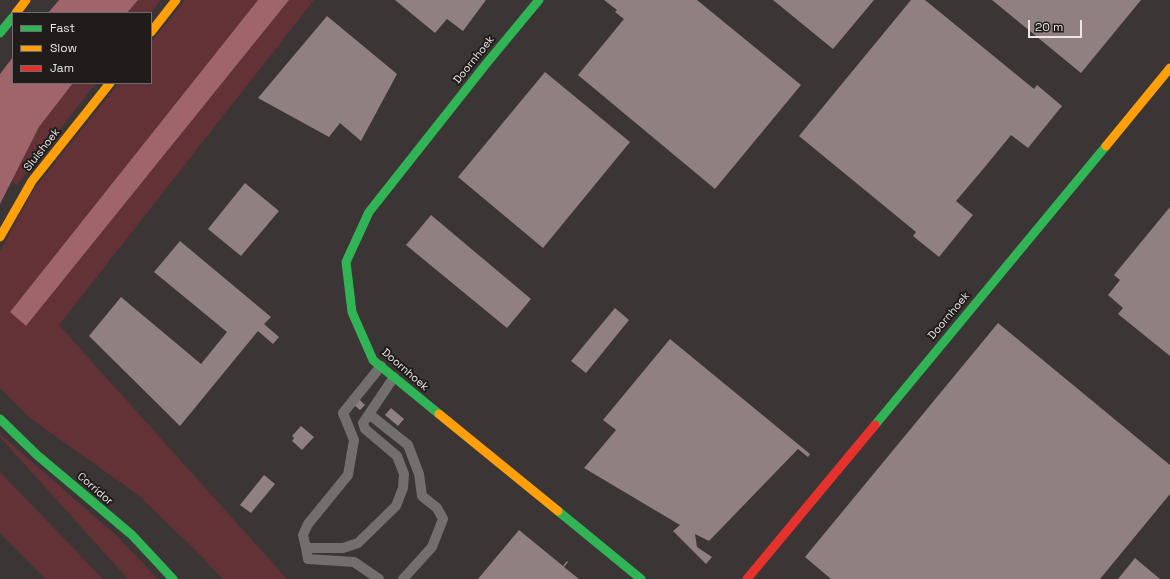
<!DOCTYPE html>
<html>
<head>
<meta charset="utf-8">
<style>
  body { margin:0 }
  #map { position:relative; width:1170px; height:579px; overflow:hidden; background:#3b3535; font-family:"Space Grotesk",sans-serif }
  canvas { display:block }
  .legend { position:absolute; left:12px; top:12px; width:140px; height:72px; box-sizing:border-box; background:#201c1c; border:1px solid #726d6d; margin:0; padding:5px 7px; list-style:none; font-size:12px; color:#ece6e6 }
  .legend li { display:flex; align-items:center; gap:8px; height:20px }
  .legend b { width:20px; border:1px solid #726d6d }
  .scale { position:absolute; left:1028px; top:20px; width:54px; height:18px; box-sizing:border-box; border:2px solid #ece6e6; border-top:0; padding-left:5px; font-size:12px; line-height:14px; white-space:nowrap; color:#ece6e6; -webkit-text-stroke:3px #201c1c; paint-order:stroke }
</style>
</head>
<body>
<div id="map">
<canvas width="1170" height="579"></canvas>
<ul class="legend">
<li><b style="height:5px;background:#30b455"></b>Fast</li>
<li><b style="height:5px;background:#ff9f0a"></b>Slow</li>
<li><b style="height:5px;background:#e5322d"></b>Jam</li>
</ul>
<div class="scale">20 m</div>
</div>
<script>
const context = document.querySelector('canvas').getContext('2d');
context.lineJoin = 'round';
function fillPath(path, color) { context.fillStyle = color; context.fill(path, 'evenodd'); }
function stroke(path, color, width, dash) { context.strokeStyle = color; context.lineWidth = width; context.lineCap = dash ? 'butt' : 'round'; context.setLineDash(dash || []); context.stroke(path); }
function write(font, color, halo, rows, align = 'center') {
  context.font = font + ' "Space Grotesk",sans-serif'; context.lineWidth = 4; context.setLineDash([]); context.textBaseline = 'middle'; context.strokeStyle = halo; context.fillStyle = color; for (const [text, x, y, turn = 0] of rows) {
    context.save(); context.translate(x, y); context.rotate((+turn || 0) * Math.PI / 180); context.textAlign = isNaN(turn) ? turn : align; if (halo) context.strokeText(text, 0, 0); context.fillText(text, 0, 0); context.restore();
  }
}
const green = new Path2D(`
  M138 0H161L151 13H127Z
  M185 0H258L10 312 26 326 289 0H314L59 325 287 579H223L197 552 137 494 30 418 0 388V251L34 189 119 83H151V42Z
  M73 83H96L17 185 12 181 39 127Z
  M0 434 116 535 158 579H128L0 437Z
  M0 472 103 579H46L0 533Z`);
const water = new Path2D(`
  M59 0H138L127 13H48Z
  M258 0H289L26 326 10 312Z
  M13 57V83H73L39 127 0 204V74Z`);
const building = new Path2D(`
  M395 0H486L463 31 447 19 435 33Z
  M604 0H697L801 85 715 189 578 75 624 19 615 12 617 10Z
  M773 0H874L833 49Z
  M911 0H925L1034 89 1037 85 1062 106 1028 148 1011 135 984 168 956 201 973 215 939 257 913 236 916 232 799 136Z
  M992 0H1141L1081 73Z
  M327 16 397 74 361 141 340 123 329 137 258 98Z
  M545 72 630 142 543 248 458 177Z
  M245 183 279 211 241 256 208 229Z
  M1170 207V356L1118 314 1123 308 1108 295 1120 280 1114 275Z
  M431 215 531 299 507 328 406 245Z
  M180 241 271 317 264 324 279 337 273 344 258 331 180 426 89 336 121 297 201 364 227 332 154 272Z
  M615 308 629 320 586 373 571 361Z
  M998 323 1170 465V494L1100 579H831L805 557Z
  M670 339 810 454 808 457 798 449 709 541 695 534 697 547 712 557 706 564 673 531 680 525 584 468 616 430 603 420Z
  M359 399 365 405 360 410 354 405Z
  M391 408 404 419 398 426 385 415Z
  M301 426 314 437 302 450 292 441 294 438 292 436Z
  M264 475 275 484 251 513 240 505Z
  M519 530 563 566 567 561 568 562 564 567 579 579H478Z
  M1135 558 1160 579H1118Z`);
const lane = new Path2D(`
  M381 366 343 413 354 440 348 475 308 524 303 535 306 548H343L358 543 396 506 403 488 404 474 397 456 365 429 363 423 394 377
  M369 414 408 445 419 474 422 496 437 508 443 519 432 547 403 579
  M306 548 308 559 354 562 379 579`);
const fast = new Path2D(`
  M0 33 13 17
  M439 414 373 360 352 312 346 262 369 212 486 64 539 0
  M0 419 37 455 132 535 173 579
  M875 425 1106 146
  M558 511 641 579`);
const slow = new Path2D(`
  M16 13 26 0
  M151 32 176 0
  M1106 146 1170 68
  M0 237 32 181 110 83
  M439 414 558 511`);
const jam = new Path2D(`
  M747 579 875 425`);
const streetNames = [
  ["Doornhoek",474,60,-51],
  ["Sluishoek",42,150,-52],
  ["Doornhoek",949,316,-50],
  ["Doornhoek",405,370,41],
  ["Corridor",95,489,41]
];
fillPath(green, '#633237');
fillPath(water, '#9f656a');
fillPath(building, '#908081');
stroke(lane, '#736f6f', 10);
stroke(fast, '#30b455', 9);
stroke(slow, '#ff9f0a', 9);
stroke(jam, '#e5322d', 9);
write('11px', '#ece6e6', '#201c1c', streetNames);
</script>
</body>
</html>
